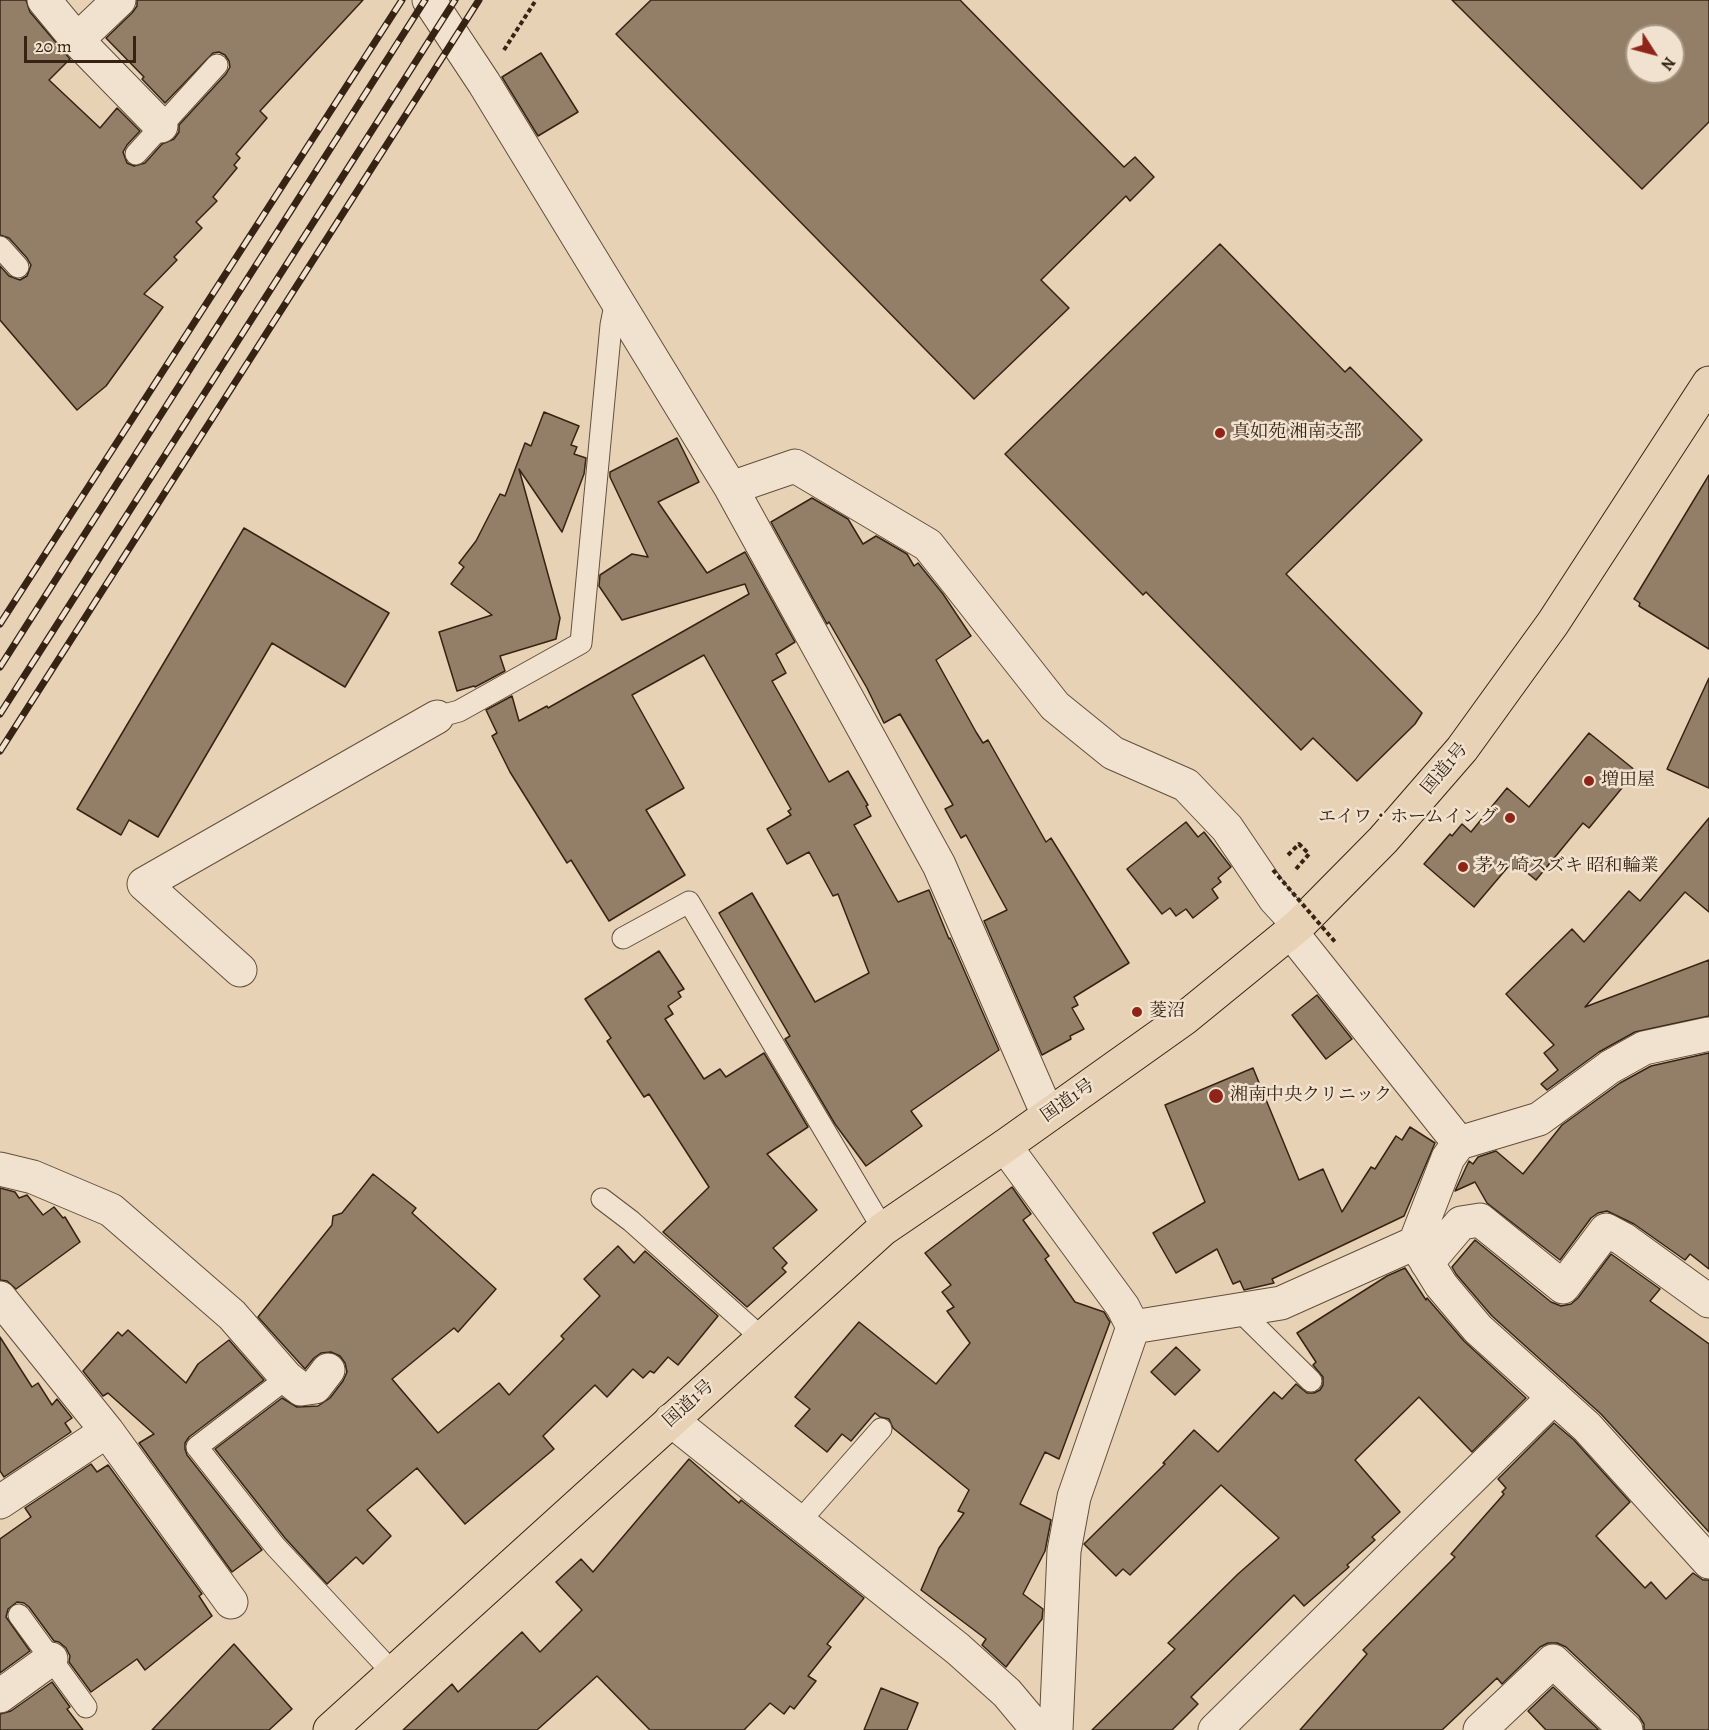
<!DOCTYPE html>
<html>
<head>
<meta charset="utf-8">
<style>
  body { margin:0 }
  #map { position:relative; width:1709px; height:1730px; overflow:hidden; background:#e8d2b5; font-family:Alegreya,serif }
  canvas { display:block }
  .north { position:absolute; left:1625px; top:24px; width:60px; height:60px; box-sizing:border-box; background:#f0e2cf; border:2px solid #a69684; border-radius:50%; rotate:126deg; font-size:16px; font-weight:700; line-height:24px; text-align:center; color:#362313 }
  .north::after { content:''; display:block; margin:auto; width:21px; height:27px; background:#8f2418; clip-path:polygon(50% 0,100% 100%,50% 72%,0 100%) }
  .scale { position:absolute; left:24px; top:36px; width:112px; height:27px; box-sizing:border-box; border:3px solid #362313; border-top:0; padding-left:8px; font-size:18px; line-height:21px; white-space:nowrap; color:#362313; -webkit-text-stroke:4px #f0e2cf; paint-order:stroke }
</style>
</head>
<body>
<div id="map">
<canvas width="1709" height="1730"></canvas>
<div class="north">N</div>
<div class="scale">20 m</div>
</div>
<script>
const context = document.querySelector('canvas').getContext('2d');
context.lineJoin = 'round';
function fillPath(path, color) { context.fillStyle = color; context.fill(path, 'evenodd'); }
function stroke(path, color, width, dash) { context.strokeStyle = color; context.lineWidth = width; context.lineCap = dash ? 'butt' : 'round'; context.setLineDash(dash || []); context.stroke(path); }
function write(font, color, halo, rows, align = 'center') {
  context.font = font + ' Alegreya,"Noto Serif JP",serif'; context.lineWidth = 5; context.setLineDash([]); context.textBaseline = 'middle'; context.strokeStyle = halo; context.fillStyle = color; for (const [text, x, y, turn = 0] of rows) {
    context.save(); context.translate(x, y); context.rotate((+turn || 0) * Math.PI / 180); context.textAlign = isNaN(turn) ? turn : align; if (halo) context.strokeText(text, 0, 0); context.fillText(text, 0, 0); context.restore();
  }
}
const building = new Path2D(`
  M0 0H26L30 12 70 59 49 80 100 128 117 108 140 131 127 145 123 152 127 163 134 166 145 163 162 144 174 139 179 132V125L226 74 230 67 229 61 225 55 219 52 213 53 165 103 142 79 144 77 106 38 132 13 137 6V0H363L260 111 267 118 236 154 240 158 234 165 237 168 213 197 217 201 196 222 202 228 174 257 177 260 144 294 163 307 106 386 77 410 0 320V266L9 276 20 280 27 276 31 265 27 258 9 238 0 235Z
  M651 0H960L1124 167 1135 157 1154 177 1130 201 1126 196 1041 280 1069 308 974 399 616 34Z
  M1452 0H1709V122L1642 189ZM1637 36H1673V72H1637Z
  M541 53 578 112 538 136 502 77Z
  M1220 244 1345 372 1350 367 1422 440 1286 574 1422 713 1415 724 1357 781 1313 738 1301 750 1146 592 1143 595 1005 454Z
  M544 412 579 426 571 445 577 447 574 454 586 458 584 474 562 532 519 469 560 618 556 639 500 656 505 671 475 687 474 686 457 691 439 632 492 615 451 584 464 567 459 563 476 541 500 494 505 496 525 443 531 446Z
  M677 438 699 482 658 502 707 573 745 552 795 642 776 654 786 673 772 681 829 782 848 771 868 805 866 806 871 816 854 825 898 902 929 890 949 939 950 938 999 1050 911 1111 922 1126 866 1166 835 1124 785 1039 790 1036 719 913 752 893 815 1002 869 973 838 894 833 896 809 852 787 864 767 829 791 815 788 811 791 809 704 655 632 695 684 788 646 810 685 875 609 921 571 860 567 863 510 772 492 736 497 733 486 710 512 696 519 721 547 706 548 708 749 594 745 584 622 620 599 586 600 575 632 554 648 557 610 477V472Z
  M1709 475V649L1639 606 1640 603 1634 599Z
  M812 498 848 519 863 544 876 536 907 554 914 566 918 563 943 594 971 636 936 660 976 732 983 743 988 740 1046 842 1051 838 1129 963 1074 997 1078 1005 1072 1008 1084 1029 1070 1036 1071 1039 1042 1055 984 921 1007 910 966 835 961 838 945 809 953 805 900 714 884 723 867 688 829 622 827 624 771 522Z
  M244 528 389 613 345 687 272 643 158 837 129 820 121 835 77 809Z
  M1709 678V788L1667 769Z
  M1589 733 1636 771 1589 828 1583 823 1536 880 1513 861 1474 907 1424 864 1450 834 1452 836 1462 824 1471 832 1507 788 1529 807Z
  M1709 818V912L1685 892 1585 1007 1709 960V1016L1635 1032 1599 1052 1547 1090 1541 1084 1558 1070 1544 1053 1554 1045 1506 994 1572 929 1584 942 1629 891 1640 901Z
  M1186 822 1198 837 1204 832 1231 867 1218 878 1221 882 1212 889 1218 898 1193 918 1186 909 1176 916 1170 908 1162 914 1127 869Z
  M659 951 684 989 678 992 681 997 668 1006 673 1014 665 1019 704 1079 720 1069 726 1077 764 1053 808 1127 767 1154 817 1210 773 1248 787 1263 782 1268 786 1272 747 1307 663 1232 709 1187 649 1094 644 1097 607 1041 611 1038 585 999Z
  M1317 995 1352 1039 1326 1059 1292 1015Z
  M1709 1053V1269L1690 1254 1685 1260 1634 1224 1607 1211 1598 1213 1591 1218 1560 1260 1487 1203 1475 1182 1455 1191 1469 1161 1473 1164 1478 1157 1496 1151 1523 1174 1562 1125 1620 1083 1651 1066Z
  M1253 1068 1299 1180 1323 1169 1342 1212 1371 1167 1375 1169 1396 1136 1402 1140 1410 1127 1435 1143 1404 1216 1272 1279 1274 1283 1244 1290 1240 1281 1233 1284 1217 1249 1176 1273 1153 1233 1205 1202 1165 1105Z
  M373 1174 416 1208 412 1213 496 1289 458 1332 454 1328 392 1379 438 1433 499 1383 509 1395 564 1339 561 1336 600 1296 584 1279 618 1246 634 1263 645 1251 718 1316 678 1365 668 1357 654 1373 650 1371 643 1378 633 1369 607 1397 595 1385 543 1436 554 1449 465 1524 417 1468 367 1510 391 1536 363 1564 356 1557 327 1584 285 1538 215 1449 282 1398 297 1407 318 1406 330 1398 343 1381 347 1372 345 1363 340 1356 331 1352 321 1353 314 1358 305 1369 258 1317 332 1225 333 1216 342 1213Z
  M1012 1187 1031 1214 1023 1220 1049 1256 1045 1259 1075 1302 1104 1312 1110 1322 1059 1459 1045 1452 1020 1504 1051 1520 1045 1551 1023 1594 1043 1609 1042 1619 1006 1667 982 1645 986 1639 921 1590 939 1548 964 1513 958 1511 969 1490 893 1428 889 1419 880 1417 875 1413 851 1441 842 1434 827 1452 795 1426 810 1409 795 1397 859 1322 936 1384 970 1343 947 1311 954 1307 942 1292 951 1285 925 1253Z
  M0 1188 15 1192 19 1198 27 1195 43 1215 54 1207 63 1218 65 1217 80 1242 16 1289 7 1281 0 1280Z
  M1475 1240 1551 1302 1561 1306 1571 1304 1578 1298 1611 1254 1660 1289 1650 1301 1709 1344V1532L1601 1414 1492 1316 1456 1274 1452 1267Z
  M1405 1268 1426 1300 1427 1298 1464 1341 1526 1398 1472 1452 1419 1397 1355 1460 1400 1512 1372 1537 1375 1540 1347 1565 1349 1567 1304 1606 1294 1595 1191 1697 1198 1704 1172 1730H1092L1175 1649 1168 1643 1238 1574 1279 1538 1221 1485 1130 1575 1123 1569 1116 1576 1084 1544 1165 1464 1163 1463 1194 1430 1218 1452 1274 1392 1282 1399 1296 1384 1307 1393H1314L1320 1390 1323 1385V1377L1313 1365 1316 1362 1297 1333 1387 1276Z
  M128 1330 186 1383 198 1364 229 1340 264 1380 189 1437 185 1443V1449L187 1455 262 1550 232 1572 139 1443 154 1434 108 1393 103 1396 83 1371 118 1332 122 1336Z
  M0 1337 32 1387 38 1383 52 1405 57 1399 72 1418 65 1423 71 1432 4 1477 0 1471Z
  M1176 1347 1200 1370 1175 1395 1151 1372Z
  M1554 1423 1574 1440 1630 1502 1596 1536 1645 1588 1651 1582 1666 1599 1693 1573 1703 1580H1709V1730H1644V1724L1639 1716 1566 1647 1557 1643H1548L1540 1647 1502 1684 1497 1678 1442 1730H1300L1367 1654 1363 1650 1455 1557 1451 1554 1504 1494 1502 1492 1506 1488 1498 1479Z
  M689 1459 739 1503 741 1500 864 1598 827 1644 831 1647 808 1676 816 1681 794 1709 790 1706 784 1714 770 1703 744 1730H650L597 1676 537 1730H403L452 1684 458 1692 522 1632 540 1652 582 1610 556 1582 581 1559 593 1572Z
  M91 1464 97 1472 108 1465 202 1594 199 1596 212 1616 145 1670 137 1659 91 1692 69 1662 70 1656 66 1648 59 1642 54 1641 29 1607 24 1603 17 1602 8 1609 6 1617 30 1651 0 1673V1539L31 1517 25 1508Z
  M234 1644 292 1709 269 1730H152Z
  M52 1682 70 1707 67 1709 83 1730H0V1714L11 1711Z
  M1553 1687 1599 1730H1546L1528 1711Z
  M881 1688 918 1703 907 1730H864Z`);
const path = new Path2D(`
  M504 50 536 0
  M1288 855 1299 844 1309 854 1296 869`);
const lane = new Path2D(`
  M136 154 217 65
  M0 247 18 267
  M437 717 459 711 581 643 611 325 616 300
  M623 938 689 902 883 1229
  M602 1199 631 1221 762 1338
  M1240 1311 1311 1381
  M287 1378 197 1447 275 1546 393 1673
  M799 1522 881 1429
  M19 1615 86 1707`);
const street = new Path2D(`
  M44 0 77 40 119 0
  M429 0 484 83 731 488 939 865 1048 1115
  M77 40 161 126
  M731 488 795 466 928 545 1055 706 1113 753 1186 785 1227 828 1275 899 1299 925
  M1291 932 1459 1143
  M240 970 144 884 437 717
  M1709 1034 1644 1048 1610 1067 1539 1119 1459 1143 1448 1158 1415 1243 1441 1285 1478 1329 1587 1427 1709 1562
  M1005 1146 1123 1307 1133 1327 1074 1497 1064 1551 1056 1730
  M0 1169 33 1177 111 1210 232 1315 287 1378 301 1389 315 1387 328 1370
  M1427 1263 1461 1223 1480 1220 1563 1287 1606 1230 1623 1239 1709 1301
  M0 1298 107 1431 231 1602
  M1133 1327 1281 1303 1415 1243
  M671 1420 958 1649 1007 1693 1038 1730
  M0 1502 107 1431
  M0 1696 51 1659
  M1215 1730 1554 1397
  M1480 1730 1553 1661 1626 1730`);
const highway = new Path2D(`
  M330 1730 883 1229 1005 1146 1185 1018 1299 925 1383 840 1462 749 1553 623 1709 383`);
const rail = new Path2D(`
  M0 624 402 0
  M0 667 425 0
  M0 714 455 0
  M0 751 479 0`);
const pathBridge = new Path2D(`
  M1273 870 1336 943`);
const markers = [
  [1220,433,6,"#8f2418"],
  [1589,781,6,"#8f2418"],
  [1510,818,6,"#8f2418"],
  [1463,867,6,"#8f2418"],
  [1137,1012,6,"#8f2418"],
  [1216,1096,8,"#8f2418"]
];
const poiNames = [
  ["真如苑 湘南支部",1232,433],
  ["増田屋",1601,781],
  ["エイワ・ホームイング",1498,818,"right"],
  ["茅ヶ崎スズキ 昭和輪業",1475,867],
  ["菱沼",1149,1012],
  ["湘南中央クリニック",1230,1096]
];
const streetNames = [
  ["国道1号",1445,769,-50],
  ["国道1号",1068,1101,-35],
  ["国道1号",689,1404,-42]
];
fillPath(building, '#937e67');
stroke(building, '#362313', 1.5);
stroke(lane, '#624f3c', 23);
stroke(street, '#624f3c', 35);
stroke(highway, '#362313', 35);
stroke(path, '#362313', 4, [4.5, 3]);
stroke(lane, '#f0e2cf', 21);
stroke(street, '#f0e2cf', 33);
stroke(highway, '#e8d2b5', 33);
stroke(rail, '#362313', 7);
stroke(rail, '#f0e2cf', 4.5, [14]);
stroke(pathBridge, '#362313', 4, [4.5, 3]);
for (const [x, y, r, color] of markers) { const dot = new Path2D(); dot.arc(x, y, r, 0, 2 * Math.PI); context.fillStyle = color; context.fill(dot); stroke(dot, '#f0e2cf', 2); }
write('18px', '#362313', '#f0e2cf', poiNames, 'left');
write('18px', '#362313', '#f0e2cf', streetNames);
</script>
</body>
</html>
